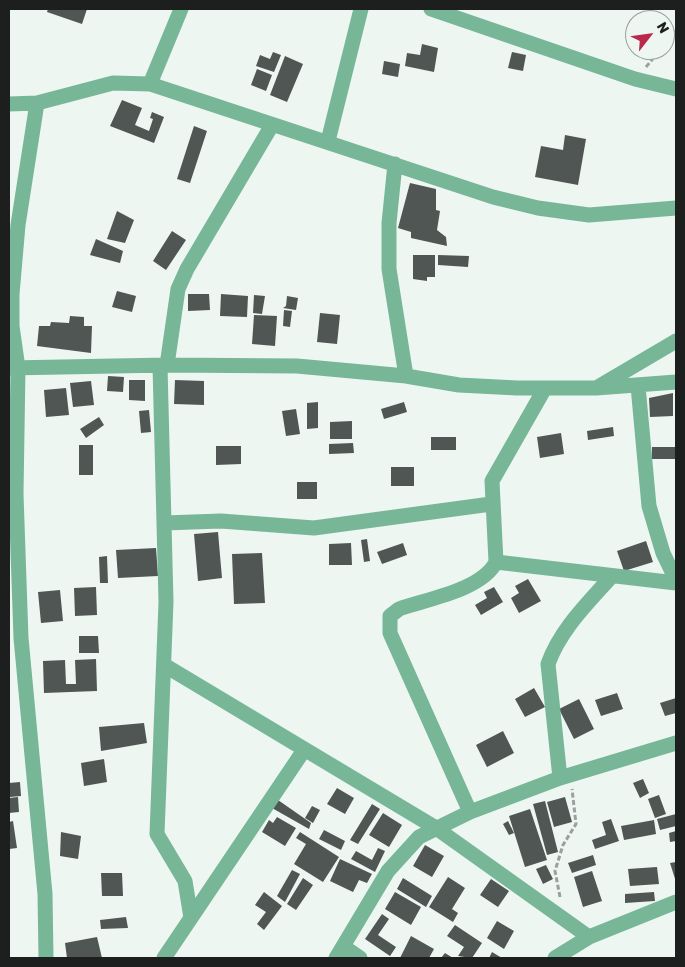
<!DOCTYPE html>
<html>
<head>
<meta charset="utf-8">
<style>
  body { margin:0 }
  #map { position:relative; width:685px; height:967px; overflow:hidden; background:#eef6f2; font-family:Rubik,sans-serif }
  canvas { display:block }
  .frame { position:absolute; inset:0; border:10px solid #1c1f1e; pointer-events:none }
  .north { position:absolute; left:625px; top:10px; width:50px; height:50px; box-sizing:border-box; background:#eef6f2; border:1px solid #9aa09d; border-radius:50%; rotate:60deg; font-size:14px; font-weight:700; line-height:20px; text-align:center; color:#1c1f1e }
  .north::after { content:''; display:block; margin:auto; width:18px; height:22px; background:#ba294c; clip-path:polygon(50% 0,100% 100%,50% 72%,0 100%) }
</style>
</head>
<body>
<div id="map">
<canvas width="685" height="967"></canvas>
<div class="frame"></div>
<div class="north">N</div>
</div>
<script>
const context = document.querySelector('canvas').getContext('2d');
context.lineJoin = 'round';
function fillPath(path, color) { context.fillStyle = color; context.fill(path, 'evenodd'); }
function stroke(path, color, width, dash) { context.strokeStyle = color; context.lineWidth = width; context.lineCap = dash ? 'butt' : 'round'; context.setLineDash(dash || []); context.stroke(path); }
const building = new Path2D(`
  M48 9H87L82 24 47 12Z
  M422 44 438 48 434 72 405 66 407 53 420 55Z
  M273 52 281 55 274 72 256 66 260 55 270 59Z
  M512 52 526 55 523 71 508 68Z
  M285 56 303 64 287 102 270 95Z
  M384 61 400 64 398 77 382 74Z
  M257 69 272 75 266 91 251 85Z
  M122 100 142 108 135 125 149 131 153 119 150 118 152 112 164 117 154 143 110 126Z
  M194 126 207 131 190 183 177 179Z
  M565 135 586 139 578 185 535 177 541 146 563 150Z
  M410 183 436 189V210L440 211 437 230 446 237 447 246 411 238V232L398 228Z
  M117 211 134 220 125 243 107 239Z
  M172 231 186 240 166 270 153 261Z
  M96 239 123 251 120 263 90 255Z
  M413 255H435V277H427V281L413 279Z
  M438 255 469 256 468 267 438 265Z
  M117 291 136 296 132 312 112 307Z
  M188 294H209L210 310 188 311Z
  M221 294 248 296 247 317 220 316Z
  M254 295 265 296 262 314 253 313Z
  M287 296 298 298 296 310 283 308 286 306Z
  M284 310 292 311 290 327 283 326Z
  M320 313 340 315 337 344 317 342Z
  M254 315 277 316 275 346 252 344Z
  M70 316 84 317V326H92L91 353 37 346 39 326H50L51 322 69 323Z
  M108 376 124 377 123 392 107 391Z
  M129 380H145V401L129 400Z
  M175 380 204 381V405L174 404Z
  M91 381 94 405 73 407 70 383Z
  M66 388 69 415 46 417 44 390Z
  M673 393V416L650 417 649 398Z
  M318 402V428L307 429V403Z
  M404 402 407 412 384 419 381 409Z
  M296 409 300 434 286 436 282 411Z
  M149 410 151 432 141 433 139 411Z
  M99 417 104 425 86 438 80 429Z
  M352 421V439H330V422Z
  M613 427 614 436 588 440 587 431Z
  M561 433 564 454 540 458 537 437Z
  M431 437H456V450H431Z
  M353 443 354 453 329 454V444Z
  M79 445H93V475H79Z
  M216 446H241V464L216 465Z
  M652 447H676V459H652Z
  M391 467H414V486H391Z
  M297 482H317V499H297Z
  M218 532 222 578 198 581 194 534Z
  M367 539 370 561 364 562 361 540Z
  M646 541 653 562 624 571 617 551Z
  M351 543 352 565H329V544Z
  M403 543 407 555 382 564 377 552Z
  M156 548 158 576 118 578 116 550Z
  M262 553 265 603 234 604 232 554Z
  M107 556 108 583H100L99 557Z
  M528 579 541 601 519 613 511 598 519 593 515 586Z
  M96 587 97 615 75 616 74 588Z
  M494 587 503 602 481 615 475 605 487 598 484 592Z
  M60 590 63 621 41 623 38 592Z
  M79 636H98L99 653H79Z
  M96 659 97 691 44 693 43 661 65 660 66 684H76L75 660Z
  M534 688 545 707 525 717 515 699Z
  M617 693 623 709 601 716 595 700Z
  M676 698V713L665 716 660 703Z
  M579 699 594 729 574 739 559 709Z
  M144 723 147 743 101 751 99 727Z
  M503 731 514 753 487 767 476 745Z
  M104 759 107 782 84 786 81 763Z
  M643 779 649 793 640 798 633 783Z
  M20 782 21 796 10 797 9 783Z
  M337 788 354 798 345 814 327 804Z
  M659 795 666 814 655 818 648 799Z
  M18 797 19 812 9 813V798Z
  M565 797 572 822 554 827 547 802Z
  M278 800 311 823 309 829 272 808Z
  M545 801 558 852 547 855 533 804Z
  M372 804 380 809 358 844 350 840Z
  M312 806 320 810 313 823 305 818Z
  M530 809 547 860 525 867 509 816Z
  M383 813 402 825 389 847 369 835Z
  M676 814V826L660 830 657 819Z
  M277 817 296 828 285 846 262 832 269 820 273 823Z
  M611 819 619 841 595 849 592 840 606 835 602 822Z
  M654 820 656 834 624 840 621 826Z
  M13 821 17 848 9 849V822Z
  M508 821 514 833 509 835 503 824Z
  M324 830 345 841 341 850 319 839Z
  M676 831V841L670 842 669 833Z
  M61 832 81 836 78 859 60 856Z
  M300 832 339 857 323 882 294 864 306 844 296 838Z
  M425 845 444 856 432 877 413 866Z
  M378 848 385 851 375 872 351 859 356 851 372 860Z
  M593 855 596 865 572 873 568 863Z
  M340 859 372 874 367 883 359 880 353 892 330 881Z
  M676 862V882L670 863Z
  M546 865 553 879 543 884 536 869Z
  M657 867 659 884 630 886 628 869Z
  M292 870 300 874 285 902 277 896Z
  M592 871 602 901 583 907 574 877Z
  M101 873H122L123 896H102Z
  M448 877 465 888 452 909 458 913 453 922 429 907Z
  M303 878 313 885 296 910 287 904Z
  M403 878 432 896 426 907 397 889Z
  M491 879 509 891 498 907 480 895Z
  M264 892 282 906 264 930 257 924 266 912 255 905Z
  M395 892 421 907 411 925 385 909Z
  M654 892 655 901 625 903V894Z
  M382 914 389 919 378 935 396 947 390 956 365 939Z
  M126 917 128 928 101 929 100 920Z
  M497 921 514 931 504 949 487 938Z
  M455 925 482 943 472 958 458 956 464 947 447 936Z
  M411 936 434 949 429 958H400Z
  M97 937 102 958H67L65 943Z
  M492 952 502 958H489Z
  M445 953 453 958H441Z`);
const path = new Path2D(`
  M665 44 676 31
  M646 67 660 50
  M560 897 555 871 563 845 576 824 572 789`);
const minor = new Path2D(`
  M431 9 635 79 676 89
  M150 84 181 9
  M37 103 18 225 12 294V326L18 368 16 494 21 638 45 894 46 958
  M9 104 37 103 113 83 150 84 493 197 538 208 589 215 676 208
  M328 141 361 9
  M395 164 389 223V269L406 376
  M167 365 178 289 187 269 272 125
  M160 366 166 602 157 834 185 881 191 918
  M9 368 167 365 297 366 406 376 459 385 517 388H596L676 382
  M638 386 649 506 663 553 676 580
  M598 387 676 341
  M164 523 221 521 314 528 491 504
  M496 562 676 583
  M164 665 436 828 589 937
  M560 778 548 664C560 630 587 604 611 577
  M470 812 390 633V616L399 609C427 599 482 590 496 562L492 481 545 388
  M344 947 360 958
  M164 958 304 750
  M336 958 388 871 419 837 470 812 560 778 676 743
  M555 958 589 937 676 902`);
fillPath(building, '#505653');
stroke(path, '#9aa09d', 3, [5, 2.5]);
stroke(minor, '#77b798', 15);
</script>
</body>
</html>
